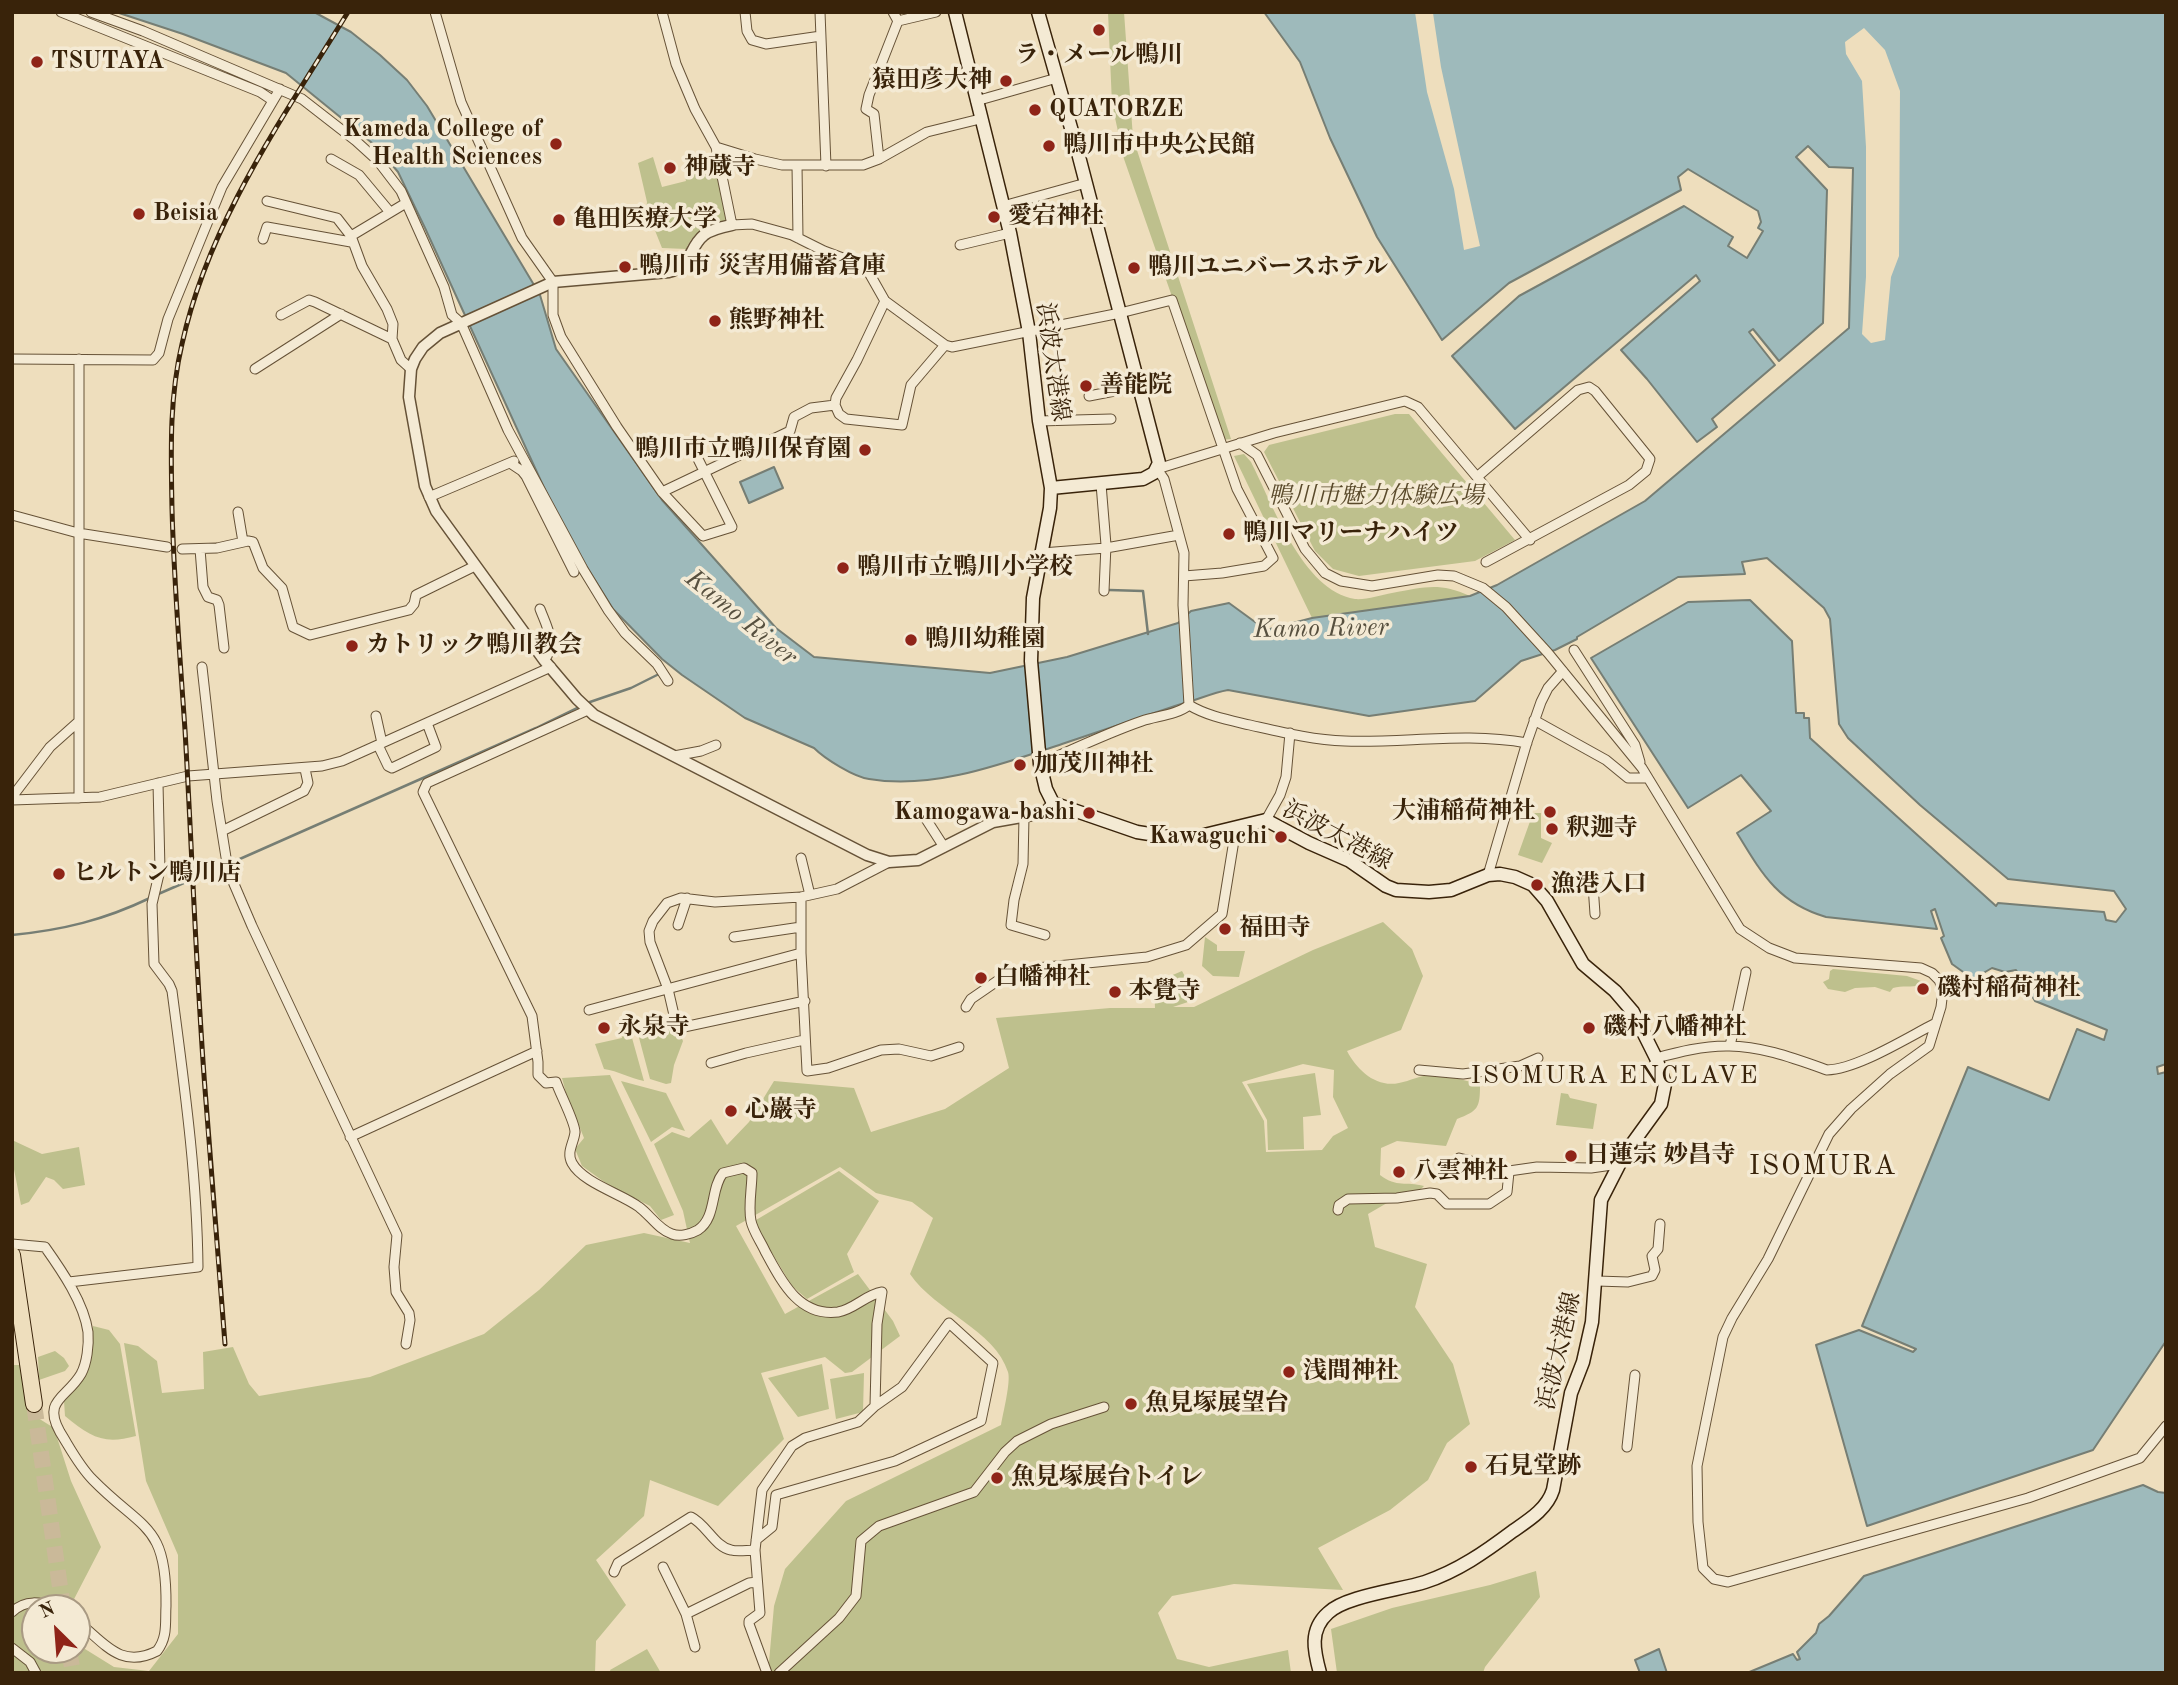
<!DOCTYPE html>
<html>
<head>
<meta charset="utf-8">
<style>
  body { margin:0 }
  #map { position:relative; width:2178px; height:1685px; overflow:hidden; background:#eedebd; font-family:"Old Standard TT",serif }
  canvas { display:block }
  .frame { position:absolute; inset:0; border:14px solid #39230a; pointer-events:none }
  .north { position:absolute; left:21px; top:1594px; width:70px; height:70px; box-sizing:border-box; background:#f4ead4; border:2px solid #a99a83; border-radius:50%; rotate:335deg; font-size:19px; font-weight:700; line-height:28px; text-align:center; color:#39230a }
  .north::after { content:''; display:block; margin:auto; width:24px; height:32px; background:#8f2418; clip-path:polygon(50% 0,100% 100%,50% 72%,0 100%) }
</style>
</head>
<body>
<div id="map">
<canvas width="2178" height="1685"></canvas>
<div class="frame"></div>
<div class="north">N</div>
</div>
<script>
const context = document.querySelector('canvas').getContext('2d');
context.lineJoin = 'round';
function fillPath(path, color) { context.fillStyle = color; context.fill(path, 'evenodd'); }
function stroke(path, color, width, dash) { context.strokeStyle = color; context.lineWidth = width; context.lineCap = dash ? 'butt' : 'round'; context.setLineDash(dash || []); context.stroke(path); }
function write(font, color, halo, rows, align = 'center') {
  context.font = font + ' "Old Standard TT","Noto Serif JP",serif'; context.lineWidth = 7; context.setLineDash([]); context.textBaseline = 'middle'; context.strokeStyle = halo; context.fillStyle = color; for (const [text, x, y, turn = 0] of rows) {
    context.save(); context.translate(x, y); context.rotate((+turn || 0) * Math.PI / 180); context.textAlign = isNaN(turn) ? turn : align; if (halo) context.strokeText(text, 0, 0); context.fillText(text, 0, 0); context.restore();
  }
}
const green = new Path2D(`
  M1108 12H1124L1133 138 1231 439 1222 440 1124 159 1112 104Z
  M714 153 728 216 724 223C705 227 694 231 686 249L662 248 654 228 644 227 647 202 638 163 653 157 662 187 686 181 685 176 700 172 698 158Z
  M1395 414H1409L1515 540 1475 561 1359 576 1333 569 1315 551 1264 452 1269 445Z
  M1244 454 1251 462C1273 505 1303 591 1355 599 1366 600 1381 595 1392 593 1425 587 1439 582 1470 596L1312 618 1234 456Z
  M1533 813H1541V838L1552 843 1542 863 1518 855Z
  M1383 922 1412 949 1423 976 1401 1030 1347 1051C1357 1070 1376 1088 1399 1083 1410 1081 1421 1075 1431 1075 1449 1075 1464 1080 1480 1085 1480 1108 1478 1111 1457 1119L1446 1146 1397 1141 1381 1148 1380 1175C1397 1188 1406 1181 1424 1186L1420 1190 1406 1192 1368 1214 1375 1247 1427 1264 1415 1307 1453 1364 1470 1424 1447 1443 1428 1480 1390 1510 1318 1548 1343 1590 1234 1584 1172 1596 1158 1613 1177 1659 1209 1667 1288 1650 1291 1673H768L774 1606 785 1569 846 1501 1001 1425C1003 1413 1011 1382 1008 1372 995 1330 936 1312 910 1274L933 1218 912 1202 876 1193 840 1167 736 1226 785 1314 858 1274 893 1321 900 1336 852 1372 845 1373 825 1357 761 1373 784 1439 718 1506 650 1480 644 1516 596 1560 626 1605 596 1641 595 1673H12V1365H20L30 1402V1413L54 1428 71 1481 101 1547 72 1603 73 1608H35V1650H77V1622L85 1649 114 1667 149 1671 178 1634V1555L146 1481 124 1343 138 1346 157 1361 162 1393 204 1389 203 1352 233 1347 249 1384 259 1396 370 1377 484 1334 539 1290 586 1245 644 1233 690 1243 683 1211 654 1144 672 1132 689 1138 711 1119 727 1145 749 1122 774 1081 854 1088 871 1132 945 1109 1009 1068 996 1018 1110 1008H1155L1154 983 1182 971 1197 999 1173 1007H1194L1313 950ZM1303 1064 1334 1070 1333 1097 1348 1128 1333 1136 1322 1150 1266 1152 1264 1121 1242 1082Z
  M1205 937 1217 945V951H1245L1239 977 1213 976 1202 966Z
  M1833 969 1907 976 1921 981V985C1911 988 1902 985 1893 988L1890 992 1875 987 1855 988 1845 992 1828 989 1823 982 1829 979 1830 971Z
  M675 1023 683 1041 674 1065 671 1083 666 1084 650 1079 638 1034Z
  M629 1027 644 1081C630 1078 618 1071 604 1069L595 1044 622 1038 620 1029Z
  M1315 1073 1321 1115 1303 1117 1304 1149 1268 1150 1267 1120 1247 1084Z
  M610 1075 674 1215 661 1220 650 1206 607 1184 582 1166 575 1149 584 1138 566 1093 562 1078Z
  M621 1081 666 1093 685 1131 672 1127 651 1142Z
  M1561 1093 1568 1094 1570 1098 1597 1104 1593 1129 1556 1125Z
  M12 1140 42 1154 79 1147 85 1185 63 1189 54 1180 46 1177 29 1202 21 1205 12 1159Z
  M839 1171 879 1201 847 1254 854 1272 807 1299 792 1286 758 1230 756 1220Z
  M93 1326 109 1330 120 1344 136 1436C103 1445 91 1437 65 1416L64 1401 85 1377Z
  M55 1351 64 1358 69 1366 65 1371 39 1380 38 1357Z
  M822 1364 829 1409 798 1417 768 1378Z
  M864 1373 863 1412 836 1419 830 1379Z
  M1536 1571 1540 1597 1485 1667 1483 1673H1337L1331 1629 1392 1608 1490 1585Z
  M647 1649 661 1673H611L610 1670Z`);
const water = new Path2D(`
  M116 12H314L351 32 380 55 407 80 427 106 540 295 556 349 662 500 776 628 814 657 990 673 1067 657 1178 623 1191 611 1229 603 1266 630 1312 618 1470 596 1497 585 1645 501 1849 328 1853 168 1829 167 1808 146 1796 157 1827 190 1823 323 1779 361 1753 329 1749 332 1775 365 1712 419 1717 427 1697 442 1647 379 1621 350 1700 281 1696 275 1515 429 1452 356 1519 296 1684 206 1733 237 1728 246 1747 258 1763 231 1758 228 1761 222 1758 211 1688 169 1678 177 1681 190 1509 283 1442 340 1377 237 1330 138 1300 62 1264 12H2166V1064L2157 1067 2158 1074 2166 1072V1341L2093 1450 1867 1526 1816 1345 1859 1330 1913 1352 1916 1349 1862 1326 1968 1067 2049 1100 2077 1029 2104 1040 2107 1030 2035 1001 2016 970 2005 972 1992 968 1973 979 1952 964 1941 938 1944 936 1935 909 1931 911 1937 929 1826 917C1778 903 1762 874 1737 833L1771 811 1741 775 1688 808 1591 658 1688 602 1750 600 1792 641 1796 713H1804V718H1809L1810 738 1996 906 1998 903 2104 912 2106 920 2116 922 2126 909 2114 891 2008 879 1920 805 1848 738 1839 724 1830 619 1824 608 1767 558 1742 562 1745 574 1678 577 1577 637V639L1555 650 1521 661 1475 701 1369 716 1228 690C1211 693 1195 701 1178 705 1140 718 1101 731 1062 744 1002 764 933 790 869 779 854 777 825 759 814 748L745 718 682 675 662 659 613 609 563 529 425 228 398 172 377 147 286 73 183 34Z
  M774 467 783 488 749 503 740 482Z
  M2143 1485 2158 1492 2166 1493V1673H1747L1793 1654 1797 1660 1800 1659 1797 1652 1816 1633 1819 1624 1829 1616 1864 1576Z
  M1659 1649 1667 1673H1640L1635 1660Z`);
const pier = new Path2D(`
  M1415 12 1433 13 1441 67 1480 246 1464 250 1454 189 1427 92Z
  M1864 28 1885 50 1900 91 1899 256 1891 277 1885 340 1871 343 1862 334 1866 277V147L1862 81 1846 54 1845 42Z`);
const stream = new Path2D(`
  M1109 590 1143 591 1148 634
  M587 703 631 688 659 674
  M233 862 536 728 581 706
  M156 895 223 866
  M12 935C63 930 104 920 150 898`);
const trunkTunnel = new Path2D(`
  M34 1404 63 1608
  M69 1650 73 1673`);
const minor = new Path2D(`
  M61 12 260 92 272 100
  M91 12 143 31 302 99 356 141 378 161 401 191 444 287 452 315 461 323 508 430 583 569 608 610 625 633 657 664 668 681
  M435 12 461 102 522 238 553 282V315L561 337 617 427 662 492 703 536 732 527 692 447
  M662 12 676 64 695 109 716 147 732 225 752 224 792 235 824 251 856 263 868 271 885 301 945 345 952 347 1120 313 1172 300 1237 489 1273 558 1264 566 1222 573 1184 576
  M745 12 747 31 752 40 766 44 821 36
  M820 12 826 166
  M898 21 936 12
  M976 101 1057 78
  M716 147 755 159 782 165H863L879 159 927 132 980 119
  M1077 149 1127 135
  M331 159 359 175 389 211
  M879 159 874 114 866 109 869 95 898 21 893 12
  M797 165 798 238
  M267 201 337 218 351 236 362 266 387 309 393 324 392 339
  M1003 206 1086 183
  M351 236 406 203
  M263 239 267 227 351 242
  M960 245 1010 233
  M885 301 857 360 836 398 835 405 839 414 846 419 902 425 911 385 945 345
  M281 315 309 300 315 302 392 339 401 360 411 369
  M12 359 153 360 159 353 168 319 222 187 280 89
  M79 359V798
  M255 369 341 314
  M1089 396 1140 386
  M1039 421 1111 419
  M1240 443 1257 455 1305 549 1325 573 1341 581 1372 586 1438 575 1454 576 1483 588 1506 607 1548 653 1642 768 1740 929 1769 948 1795 958 1921 968 1932 973 1939 980 1943 990 1941 1007 1929 1046 1890 1074 1851 1109 1829 1134 1768 1259 1732 1318 1723 1337 1697 1466 1698 1522 1703 1568 1714 1579 1728 1582 2028 1498 2140 1458 2166 1426
  M510 463 522 471 526 476 574 572
  M1477 477 1578 390 1589 387 1595 391 1650 459 1646 471 1629 485 1486 562
  M1101 484 1106 545 1104 591
  M662 492 790 431 794 417 811 408 835 405
  M429 497 514 461
  M238 512 243 542
  M12 515 78 533 167 547
  M182 549 217 548 248 541 253 542 263 568 282 588 293 627 310 635 409 610 414 604 416 595 475 566
  M200 549 203 587 208 597 217 600 219 605 224 648
  M1042 553 1106 548 1179 535
  M540 609C546 625 558 645 544 660
  M1574 650 1635 745 1640 762
  M202 667 217 801 228 870 252 926 397 1235 394 1267 396 1292 409 1313 410 1320 406 1344
  M588 710 427 783 423 792 532 1016 538 1062V1075L546 1083 556 1082C560 1094 575 1122 575 1132 574 1143 566 1152 572 1163 583 1183 622 1194 639 1207 650 1215 659 1230 672 1234 680 1237 691 1234 698 1230 717 1217 710 1189 723 1173L744 1168 752 1173C752 1188 748 1206 751 1221 753 1231 761 1242 765 1251 781 1280 798 1317 838 1312 855 1309 865 1295 882 1292L877 1324 875 1406 858 1422 805 1438 792 1446 762 1490 755 1550 760 1613 749 1621V1624L767 1673
  M376 716 382 743
  M1534 720 1606 760 1628 778H1648
  M1527 743C1466 732 1406 743 1345 741 1313 740 1281 732 1250 725 1229 720 1207 716 1189 705L1183 605 1184 553 1164 479 1157 469 1274 433 1405 401 1418 407 1530 540
  M378 745 388 766 392 768 436 747 427 723
  M674 756 701 751 716 745
  M1040 764C1074 749 1107 733 1142 721 1157 716 1177 715 1189 705
  M12 797 50 747 78 722
  M12 800 100 797 188 776 322 766 342 761 551 667
  M1024 817 1023 864 1014 900 1011 925 1045 935
  M926 819 944 847
  M1266 820 1280 795 1286 777 1290 733
  M222 831 304 791 308 783 305 769
  M801 858 810 895
  M1488 875 1527 742 1541 702 1548 688 1563 671
  M1593 885 1595 914
  M801 897V953L807 1071 828 1068 881 1050 899 1049 931 1056 959 1047
  M678 925 687 898
  M734 937 801 927
  M805 1001 684 1027 674 1015 668 989 650 942 649 931 653 921 667 903 681 898 715 902 801 897 837 889 889 862
  M966 1007 971 999 1003 977 1027 969 1147 957 1186 945 1222 914 1236 828
  M589 1010 801 953
  M1730 1046 1746 972
  M1656 1058C1679 1052 1702 1046 1726 1046 1759 1045 1796 1059 1827 1070 1858 1069 1908 1037 1936 1023
  M711 1063 746 1053 804 1040
  M1419 1070 1463 1074 1520 1066 1538 1058
  M350 1137 537 1051
  M1459 1158 1471 1161 1480 1173 1488 1174 1537 1167 1591 1168 1619 1164
  M1338 1210 1339 1205 1348 1199 1397 1198 1430 1193 1437 1194 1447 1204H1489L1507 1192 1509 1172
  M12 1244 45 1247C62 1271 84 1303 88 1332 89 1345 87 1363 81 1374 67 1398 42 1400 60 1432 70 1448 79 1466 93 1480 143 1531 167 1523 166 1606 165 1622 168 1637 157 1651 120 1670 104 1642 77 1621
  M1597 1281 1628 1282 1652 1276 1655 1270 1652 1256 1658 1249 1660 1224
  M69 1282 198 1267C197 1174 184 1083 172 991L169 984 154 964 152 904 160 870 158 783
  M1627 1447 1635 1375
  M756 1540 772 1527 776 1495 895 1461 981 1421 993 1363 949 1323 902 1387 875 1406
  M663 1567 686 1614 749 1583 757 1582
  M614 1572 618 1563 691 1517C706 1524 715 1547 731 1550 738 1552 747 1550 755 1550
  M12 1612C26 1599 40 1602 57 1608
  M686 1614 695 1647
  M12 1648 30 1662 36 1673
  M779 1673 839 1618 856 1596 861 1541 879 1526 974 1492 1005 1452 1017 1441 1051 1424 1104 1407`);
const tertiary = new Path2D(`
  M732 225C722 227 712 229 704 235 688 248 693 266 669 272L553 282 440 333 423 347 415 359 411 369 409 397 425 486 436 511 544 660 577 699 594 715 867 855 889 862 918 860 993 822 1044 813 1053 803`);
const secondary = new Path2D(`
  M955 12 1010 233 1029 332 1039 421 1051 488 1050 508 1033 598 1031 661 1040 764 1046 789 1053 803 1137 832 1169 837 1200 836 1266 820 1309 843 1350 861 1386 886 1396 890 1429 892 1451 890 1488 875 1500 874 1515 877 1533 885 1547 901 1583 964 1615 991 1633 1012 1656 1058 1665 1084 1661 1104 1624 1155 1601 1200 1592 1322 1583 1362 1571 1393 1553 1490C1547 1509 1529 1520 1513 1531 1485 1552 1458 1571 1425 1582 1400 1590 1345 1596 1328 1613 1309 1630 1314 1651 1320 1673
  M1038 12 1077 149 1159 463 1154 473 1143 479 1051 488`);
const trunk = new Path2D(`
  M12 1255 34 1404`);
const rail = new Path2D(`
  M225 1344C218 1259 211 1174 205 1089 196 970 192 850 185 730 180 657 174 583 172 509 171 453 169 399 182 344 209 221 283 118 348 12`);
const markers = [
  [1099,30,7,"#8f2418"],
  [37,62,7,"#8f2418"],
  [1006,81,7,"#8f2418"],
  [1035,110,7,"#8f2418"],
  [556,144,7,"#8f2418"],
  [1049,146,7,"#8f2418"],
  [670,168,7,"#8f2418"],
  [139,214,7,"#8f2418"],
  [994,217,7,"#8f2418"],
  [559,220,7,"#8f2418"],
  [625,267,7,"#8f2418"],
  [1134,268,7,"#8f2418"],
  [715,321,7,"#8f2418"],
  [1086,386,7,"#8f2418"],
  [865,450,7,"#8f2418"],
  [1229,534,7,"#8f2418"],
  [843,568,7,"#8f2418"],
  [911,640,7,"#8f2418"],
  [352,646,7,"#8f2418"],
  [1020,765,7,"#8f2418"],
  [1550,812,7,"#8f2418"],
  [1089,813,7,"#8f2418"],
  [1552,829,7,"#8f2418"],
  [1281,837,7,"#8f2418"],
  [59,874,7,"#8f2418"],
  [1537,885,7,"#8f2418"],
  [1225,929,7,"#8f2418"],
  [981,978,7,"#8f2418"],
  [1923,989,7,"#8f2418"],
  [1115,992,7,"#8f2418"],
  [604,1028,7,"#8f2418"],
  [1589,1028,7,"#8f2418"],
  [731,1111,7,"#8f2418"],
  [1571,1156,7,"#8f2418"],
  [1399,1172,7,"#8f2418"],
  [1289,1372,7,"#8f2418"],
  [1131,1404,7,"#8f2418"],
  [1471,1467,7,"#8f2418"],
  [997,1478,7,"#8f2418"]
];
const poiNames = [
  ["ラ・メール鴨川",1099,56,"center"],
  ["TSUTAYA",51,62],
  ["猿田彦大神",992,81,"right"],
  ["QUATORZE",1049,110],
  ["Kameda College of",542,130,"right"],
  ["Health Sciences",542,158,"right"],
  ["鴨川市中央公民館",1063,146],
  ["神蔵寺",684,168],
  ["Beisia",153,214],
  ["愛宕神社",1008,217],
  ["亀田医療大学",573,220],
  ["鴨川市 災害用備蓄倉庫",639,267],
  ["鴨川ユニバースホテル",1148,268],
  ["熊野神社",729,321],
  ["善能院",1100,386],
  ["鴨川市立鴨川保育園",851,450,"right"],
  ["鴨川マリーナハイツ",1243,534],
  ["鴨川市立鴨川小学校",857,568],
  ["鴨川幼稚園",925,640],
  ["カトリック鴨川教会",366,646],
  ["加茂川神社",1034,765],
  ["大浦稲荷神社",1536,812,"right"],
  ["Kamogawa-bashi",1075,813,"right"],
  ["釈迦寺",1566,829],
  ["Kawaguchi",1267,837,"right"],
  ["ヒルトン鴨川店",73,874],
  ["漁港入口",1551,885],
  ["福田寺",1239,929],
  ["白幡神社",995,978],
  ["磯村稲荷神社",1937,989],
  ["本覺寺",1129,992],
  ["永泉寺",618,1028],
  ["磯村八幡神社",1603,1028],
  ["心巖寺",745,1111],
  ["日蓮宗 妙昌寺",1585,1156],
  ["八雲神社",1413,1172],
  ["浅間神社",1303,1372],
  ["魚見塚展望台",1145,1404],
  ["石見堂跡",1485,1467],
  ["魚見塚展台トイレ",1011,1478]
];
const streetNames = [
  ["浜波太港線",1052,362,82],
  ["浜波太港線",1337,836,28],
  ["浜波太港線",1560,1351,-77]
];
const parkNames = [
  ["鴨川市魅力体験広場",1376,497]
];
const waterNames = [
  ["Kamo River",741,618,39],
  ["Kamo River",1321,629,-1]
];
const neighbourhoodNames = [
  ["ISOMURA ENCLAVE",1615,1076]
];
const quarterNames = [
  ["ISOMURA",1823,1167]
];
fillPath(green, '#bec08d');
fillPath(water, '#9ebabb');
stroke(water, '#767e74', 2);
fillPath(pier, '#eedebd');
stroke(stream, '#767e74', 2.5);
stroke(trunkTunnel, '#cab999', 16, [16, 8]);
stroke(minor, '#665237', 11);
stroke(tertiary, '#665237', 13);
stroke(secondary, '#39230a', 15);
stroke(trunk, '#39230a', 18);
stroke(minor, '#f4ead4', 9);
stroke(tertiary, '#f4ead4', 10);
stroke(secondary, '#f4ead4', 12);
stroke(trunk, '#eedebd', 16);
stroke(rail, '#39230a', 5);
stroke(rail, '#f4ead4', 2.5, [8]);
for (const [x, y, r, color] of markers) { const dot = new Path2D(); dot.arc(x, y, r, 0, 2 * Math.PI); context.fillStyle = color; context.fill(dot); stroke(dot, '#f4ead4', 2.5); }
write('bold 24px', '#39230a', '#f4ead4', poiNames, 'left');
write('24px', '#39230a', '#f4ead4', streetNames);
write('italic 24px', '#5a4a2b', '#f4ead4', parkNames);
write('italic 26px', '#57503f', '#f4ead4', waterNames);
context.letterSpacing = '2px';
write('26px', '#39230a', '#f4ead4', neighbourhoodNames);
context.letterSpacing = '0px';
context.letterSpacing = '2px';
write('28px', '#39230a', '#f4ead4', quarterNames);
context.letterSpacing = '0px';
</script>
</body>
</html>
